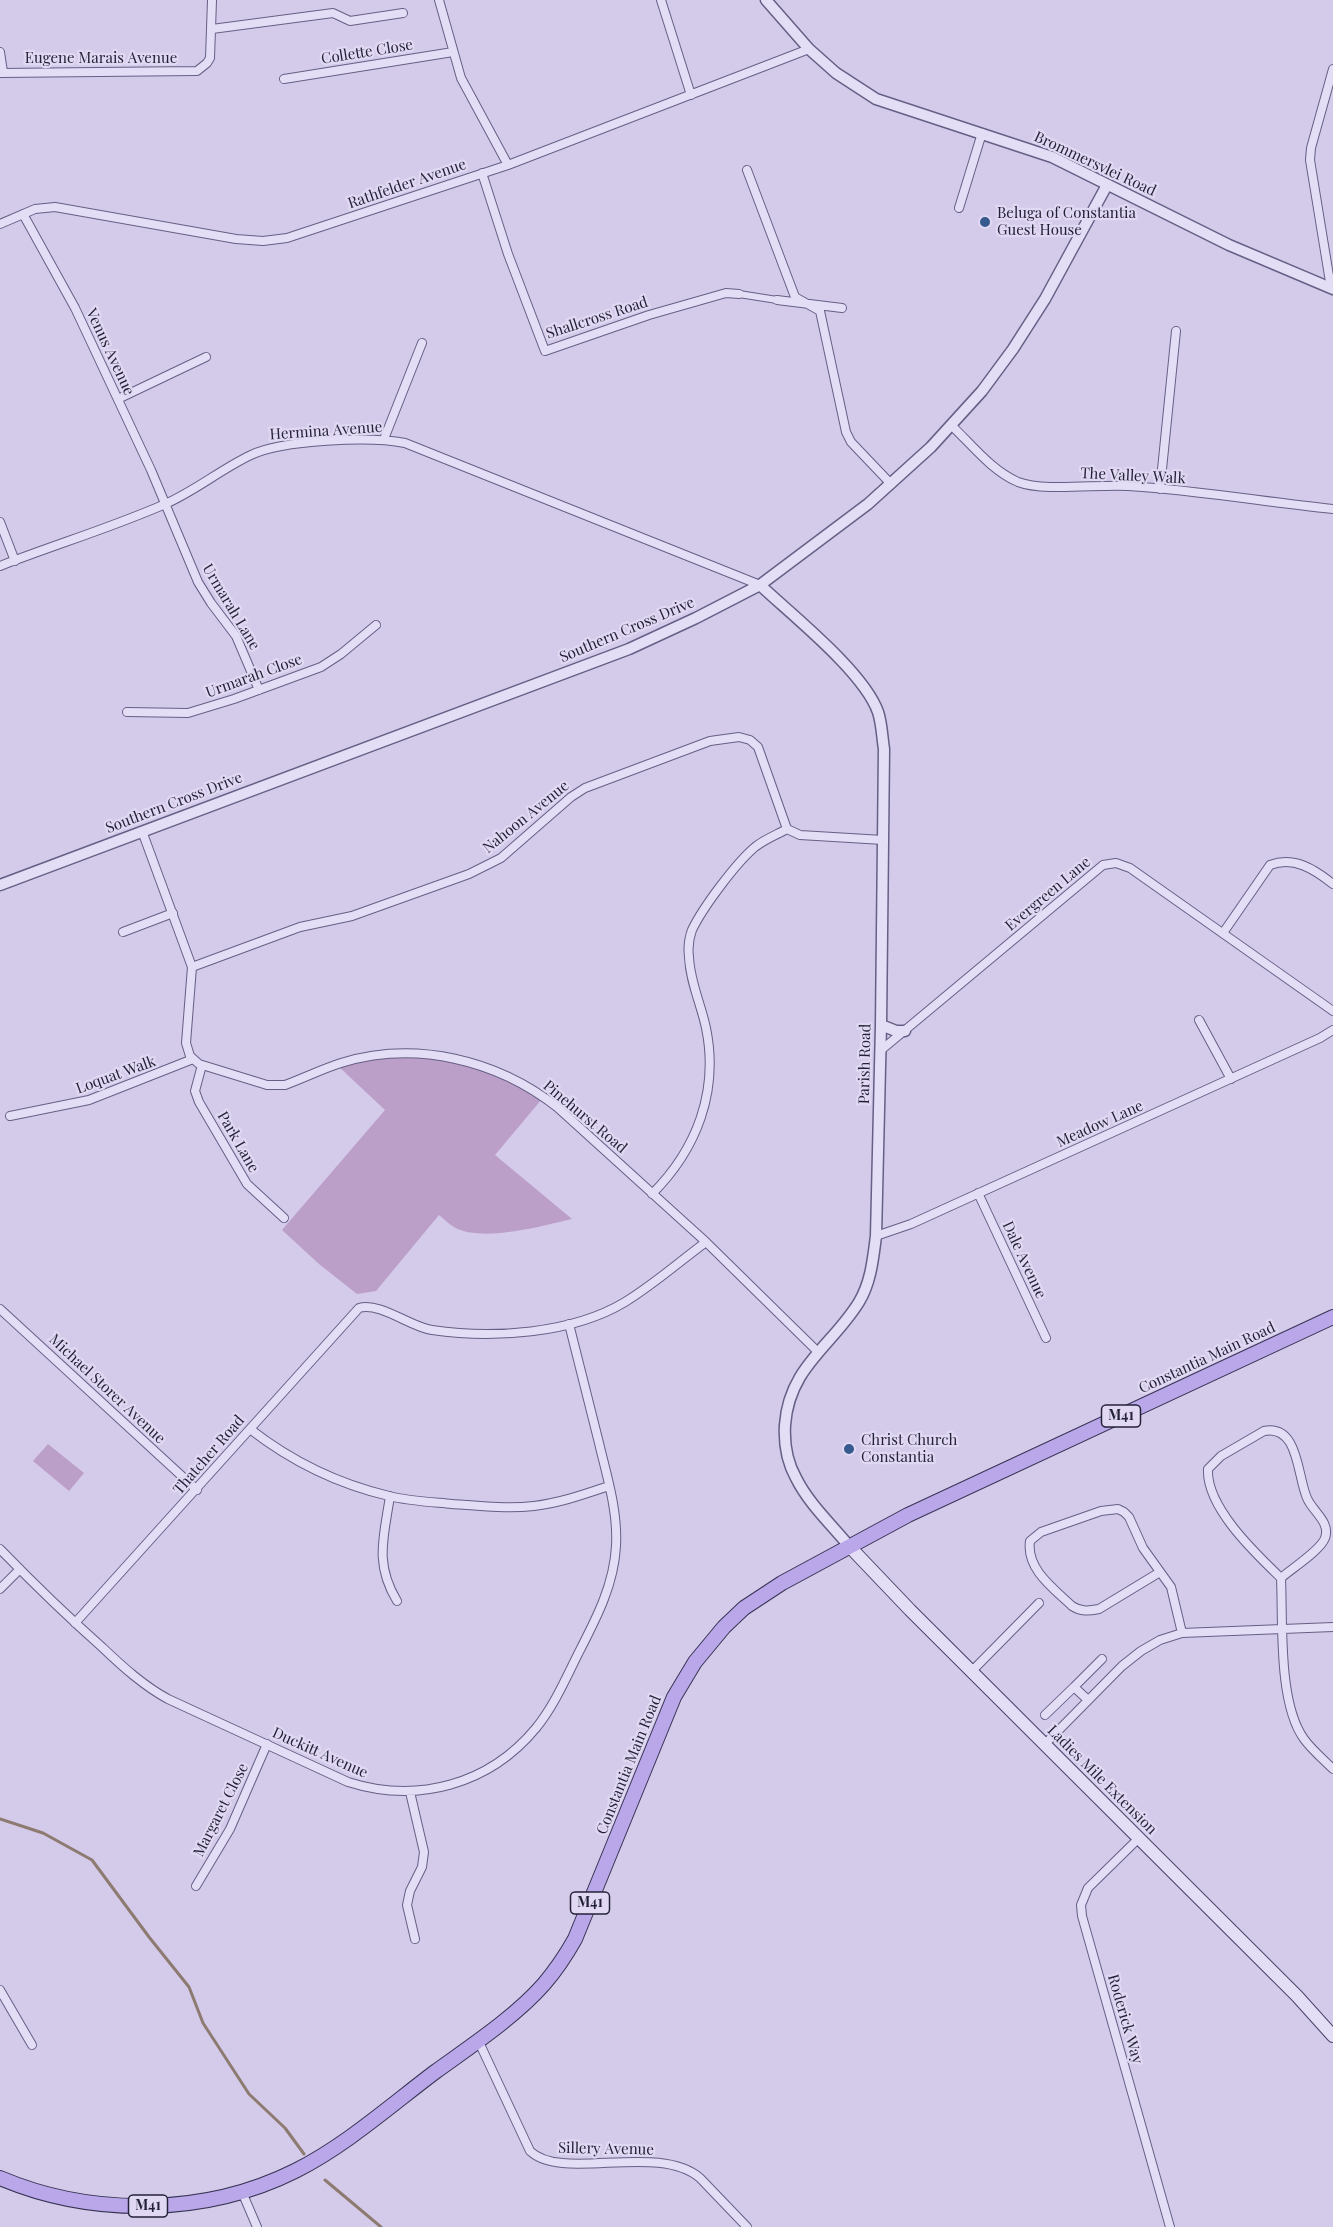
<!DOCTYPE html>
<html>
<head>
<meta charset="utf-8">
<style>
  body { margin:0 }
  canvas { display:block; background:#d4caea }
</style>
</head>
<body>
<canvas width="1333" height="2227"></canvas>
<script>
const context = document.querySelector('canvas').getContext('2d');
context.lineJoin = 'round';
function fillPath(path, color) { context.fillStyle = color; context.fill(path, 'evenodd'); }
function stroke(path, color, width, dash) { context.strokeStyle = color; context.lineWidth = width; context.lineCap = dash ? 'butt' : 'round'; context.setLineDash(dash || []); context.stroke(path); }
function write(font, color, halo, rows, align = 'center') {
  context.font = font + ' "Playfair Display",serif'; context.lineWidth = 4.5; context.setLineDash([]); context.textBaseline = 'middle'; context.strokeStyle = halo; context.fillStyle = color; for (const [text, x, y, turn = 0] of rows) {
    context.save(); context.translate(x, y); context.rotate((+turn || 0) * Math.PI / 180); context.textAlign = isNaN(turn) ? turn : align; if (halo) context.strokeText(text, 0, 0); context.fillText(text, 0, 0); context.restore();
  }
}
const green = new Path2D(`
  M412 1056 451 1060 496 1074 542 1099 495 1155 572 1219C542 1226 481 1243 454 1227 449 1224 444 1219 439 1215L376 1291 357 1294 319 1264 282 1230 385 1110 338 1066 369 1060Z
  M48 1444 84 1473 69 1491 33 1461Z`);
const stream = new Path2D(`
  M0 1819 43 1833 92 1860 149 1937 189 1987 203 2023 249 2094 285 2128 304 2154
  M325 2180 381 2227`);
const pedestrian = new Path2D(`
  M739 294 777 300`);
const minor = new Path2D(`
  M439 0 461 78 508 165
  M661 0 691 95
  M212 29 333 13 350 21 403 13
  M0 52 3 72
  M0 73 197 71 207 63 210 58 212 0
  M284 79 453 52
  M747 170 795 297 820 311 846 432 851 442 891 484
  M482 173 508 254 545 351 649 315 726 293 739 294
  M959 208 982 133
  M23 214 75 308 151 470 198 582 211 603 236 636 259 690
  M0 224 35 209 55 207 236 239 263 241 287 238 508 165 809 49
  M1331 288 1310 160 1311 148 1333 69
  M777 300 842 308
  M118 399 206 357
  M952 426C972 445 992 471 1018 482 1044 492 1098 484 1128 486 1196 490 1265 502 1333 509
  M384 439 422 343
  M1160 489 1176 331
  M0 522 15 561
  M0 566C54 545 110 528 163 505 194 492 221 469 251 455 282 440 370 436 405 443L760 585
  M127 712 188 713 234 699 321 667 341 654 376 625
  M787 829 800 835 883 840
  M142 831 192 967 186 1043 190 1056 199 1064 267 1085H285C304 1078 322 1069 341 1063 416 1040 497 1060 557 1107L706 1242 817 1351
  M123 932 173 913
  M1223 933 1270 865C1294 856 1314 869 1333 884
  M192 967 300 927 352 916 469 874 501 858 571 797 585 788 710 741 739 737 750 740 758 747 787 829
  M1199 1020 1231 1079
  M880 1051 1103 865 1116 863 1130 868 1333 1011
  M202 1065 195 1091 199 1102 247 1184 284 1218
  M10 1116 89 1100 193 1059
  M978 1193 1046 1338
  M652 1194C697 1149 719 1091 706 1028 701 1004 690 982 689 957 688 949 689 938 692 930 703 907 736 863 755 847 765 839 776 835 787 829
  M876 1236 911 1224 1320 1038 1333 1030
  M0 1309 197 1490
  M250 1429C291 1461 338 1484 389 1496 409 1501 431 1502 452 1504 479 1506 507 1509 534 1506 560 1503 585 1494 609 1486
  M390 1496C384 1537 374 1563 397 1601
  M0 1549C33 1583 67 1616 103 1648 123 1667 144 1686 168 1699L348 1782C417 1804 489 1785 536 1728 554 1706 566 1678 579 1652 596 1619 614 1585 616 1546 618 1511 607 1477 599 1443 589 1403 579 1364 569 1324
  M1160 1572 1099 1609C1089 1611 1081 1612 1072 1606 1053 1588 1026 1569 1030 1541L1041 1532 1101 1511 1118 1509 1124 1512 1129 1517 1143 1548 1171 1587 1182 1633
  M1281 1578C1291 1569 1321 1550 1325 1538 1331 1522 1312 1511 1307 1498 1297 1476 1299 1424 1264 1431L1221 1456 1208 1469C1206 1507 1255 1553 1281 1578 1283 1623 1278 1703 1304 1739 1312 1750 1323 1759 1333 1769
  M0 1589 20 1569
  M75 1623 359 1308C381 1302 410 1327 432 1330 492 1339 572 1334 625 1302 653 1285 679 1262 706 1242
  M972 1671 1039 1603
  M1088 1700 1074 1687 1102 1659
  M1045 1715 1074 1687
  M1045 1744 1122 1666 1141 1651 1160 1640 1182 1633 1333 1627
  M410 1792 424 1852 422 1867 410 1891 407 1905 415 1939
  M1139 1838 1088 1888 1081 1905 1082 1916 1170 2227
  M196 1886 230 1829 267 1744
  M0 1990 32 2045
  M478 2040 530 2151C562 2182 658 2142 700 2178L747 2227
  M242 2192 257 2227`);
const tertiary = new Path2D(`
  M766 0 809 49 836 73 876 99 1052 157 1229 245 1333 289
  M760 585C792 615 864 672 878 712 882 724 882 737 884 749L881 1025 876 1236C873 1259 871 1282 859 1302 832 1346 789 1367 785 1425 784 1442 787 1462 796 1478 809 1504 831 1524 849 1546
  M0 885 629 649 696 618 760 585 868 504 931 447 982 391 1013 349 1045 299 1107 185
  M881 1025 896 1031H905`);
const secondary = new Path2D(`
  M849 1546 910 1610 1297 1996 1333 2036`);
const primary = new Path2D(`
  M0 2178C92 2217 205 2216 295 2171 345 2146 390 2106 435 2072 471 2046 515 2017 544 1984 556 1970 566 1955 575 1939L674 1697 695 1662 724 1627 744 1608 782 1583 908 1515 1333 1317`);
const markers = [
  [985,222,6,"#365a8e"],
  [849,1449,6,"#365a8e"]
];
const shields = [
  [1121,1416,39],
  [590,1903,39],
  [148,2206,39]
];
const shieldNames = [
  ["M41",1121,1416],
  ["M41",590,1903],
  ["M41",148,2206]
];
const streetNames = [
  ["Collette Close",367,52,-9],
  ["Eugene Marais Avenue",101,58],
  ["Brommersvlei Road",1095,164,25],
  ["Rathfelder Avenue",407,184,-19],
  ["Shallcross Road",597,318,-18],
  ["Venus Avenue",110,352,65],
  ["Hermina Avenue",326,431,-4],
  ["The Valley Walk",1133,476,3],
  ["Urmarah Lane",231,607,59],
  ["Southern Cross Drive",627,630,-23],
  ["Urmarah Close",254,676,-20],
  ["Southern Cross Drive",174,803,-21],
  ["Nahoon Avenue",526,817,-39],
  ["Evergreen Lane",1048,894,-40],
  ["Parish Road",865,1064,-89],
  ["Loquat Walk",116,1075,-20],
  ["Pinehurst Road",585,1117,40],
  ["Meadow Lane",1100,1124,-24],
  ["Park Lane",238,1142,60],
  ["Dale Avenue",1024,1260,65],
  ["Constantia Main Road",1207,1358,-25],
  ["Michael Storer Avenue",107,1389,43],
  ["Thatcher Road",209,1455,-49],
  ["Duckitt Avenue",320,1753,24],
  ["Constantia Main Road",629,1765,-68],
  ["Ladies Mile Extension",1102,1780,45],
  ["Margaret Close",221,1810,-63],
  ["Roderick Way",1125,2019,74],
  ["Sillery Avenue",606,2149,1]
];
const poiNames = [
  ["Beluga of Constantia",997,213],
  ["Guest House",997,230],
  ["Christ Church",861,1440],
  ["Constantia",861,1457]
];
fillPath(green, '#bc9fc8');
stroke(stream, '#8d7b71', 3);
stroke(pedestrian, '#656085', 8);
stroke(minor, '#656085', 10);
stroke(tertiary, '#656085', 13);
stroke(secondary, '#474367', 14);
stroke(primary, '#363454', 16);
stroke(pedestrian, '#e4ddf6', 6);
stroke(minor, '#e4ddf6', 8);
stroke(tertiary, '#e4ddf6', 10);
stroke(secondary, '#e4ddf6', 12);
stroke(primary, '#baa7e9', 14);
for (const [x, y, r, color] of markers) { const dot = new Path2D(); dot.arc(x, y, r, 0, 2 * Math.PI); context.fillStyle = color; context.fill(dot); stroke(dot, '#e1d9f3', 2); }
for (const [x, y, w] of shields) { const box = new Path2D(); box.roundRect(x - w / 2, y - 11, w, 22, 4.5); context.fillStyle = '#e1d9f3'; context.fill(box); stroke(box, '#242238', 1.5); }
write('bold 14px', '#242238', null, shieldNames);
write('15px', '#242238', '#e1d9f3', streetNames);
write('15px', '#242238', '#e1d9f3', poiNames, 'left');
</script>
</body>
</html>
